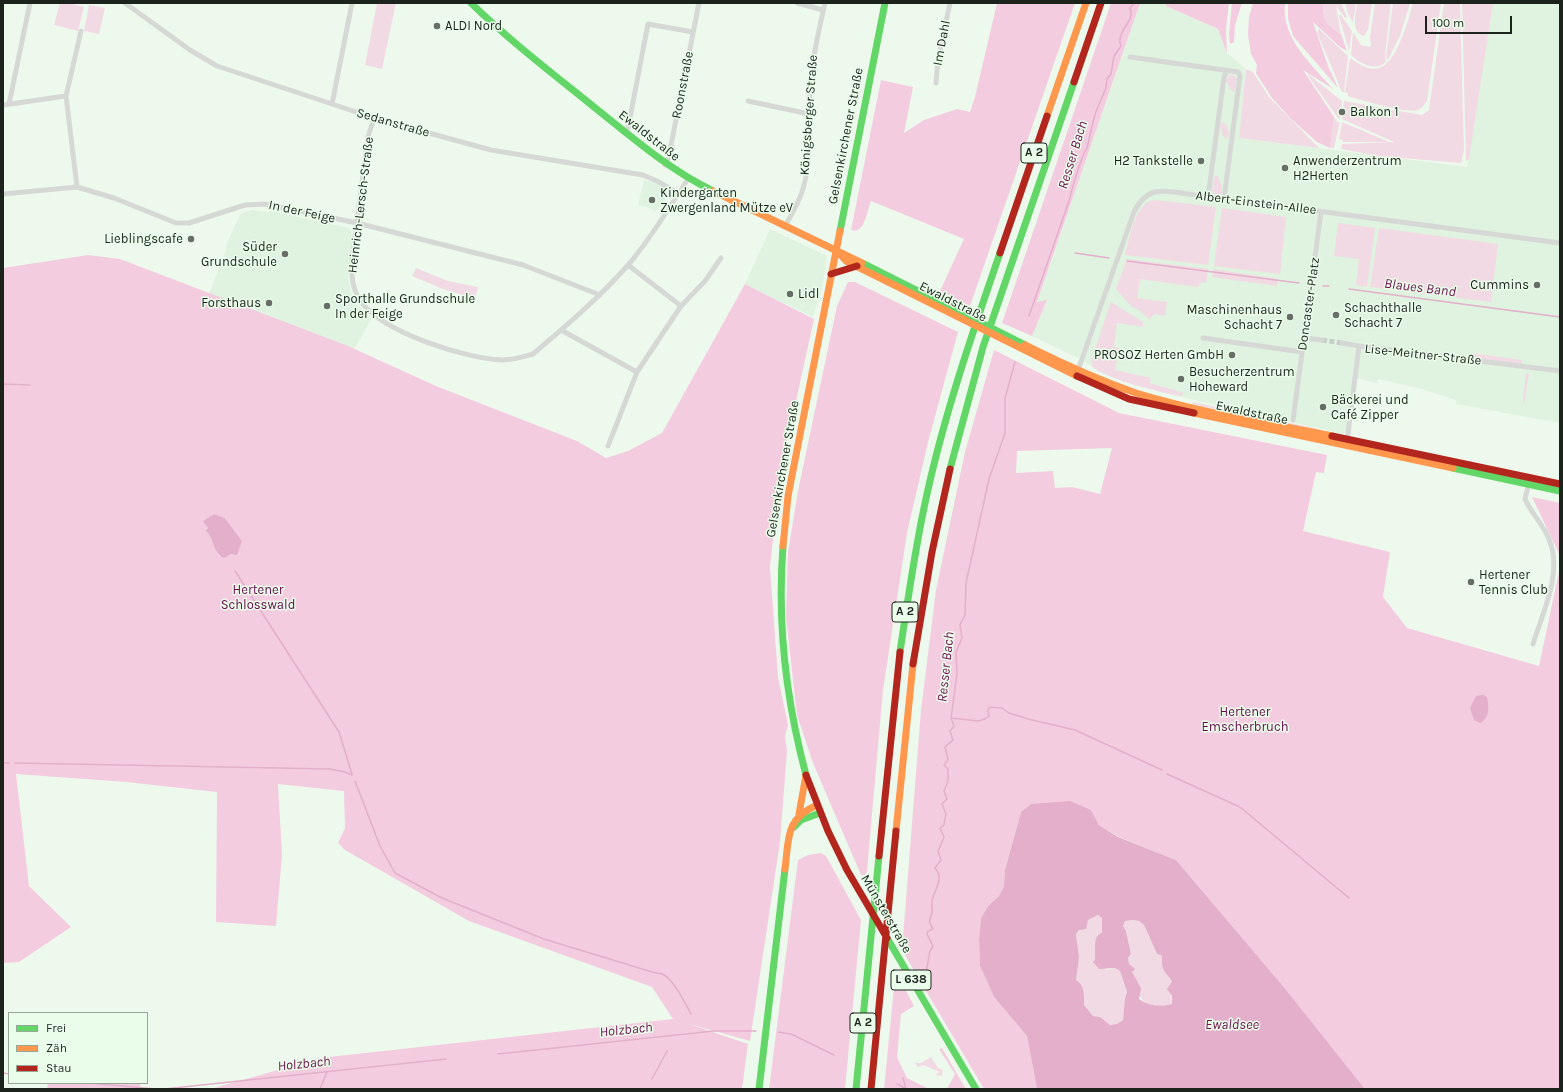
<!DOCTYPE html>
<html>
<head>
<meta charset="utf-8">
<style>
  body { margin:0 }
  #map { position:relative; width:1563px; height:1092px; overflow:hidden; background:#eef9ee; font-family:Karla,sans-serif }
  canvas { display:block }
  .frame { position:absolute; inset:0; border:4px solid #1c231c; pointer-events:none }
  .legend { position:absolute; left:8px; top:1012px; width:140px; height:72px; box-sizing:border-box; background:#eafdea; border:1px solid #98a698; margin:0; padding:5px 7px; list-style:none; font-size:12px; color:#1c231c }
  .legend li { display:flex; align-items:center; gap:8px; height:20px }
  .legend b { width:20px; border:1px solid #98a698 }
  .scale { position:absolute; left:1425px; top:16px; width:87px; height:18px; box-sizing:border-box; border:2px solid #1c231c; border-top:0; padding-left:5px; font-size:12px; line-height:14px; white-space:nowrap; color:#1c231c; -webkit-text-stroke:3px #eafdea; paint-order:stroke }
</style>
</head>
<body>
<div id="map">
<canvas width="1563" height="1092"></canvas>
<div class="frame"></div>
<ul class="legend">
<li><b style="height:5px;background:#63d668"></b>Frei</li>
<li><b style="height:5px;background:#ff974d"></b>Zäh</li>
<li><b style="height:5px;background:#b3261e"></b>Stau</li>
</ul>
<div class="scale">100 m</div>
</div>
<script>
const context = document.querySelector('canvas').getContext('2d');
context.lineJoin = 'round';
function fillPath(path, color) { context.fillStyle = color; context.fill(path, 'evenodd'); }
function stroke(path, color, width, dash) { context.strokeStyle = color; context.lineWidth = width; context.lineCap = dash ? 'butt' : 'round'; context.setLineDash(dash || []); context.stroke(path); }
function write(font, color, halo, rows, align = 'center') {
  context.font = font + ' Karla,sans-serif'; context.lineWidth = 3; context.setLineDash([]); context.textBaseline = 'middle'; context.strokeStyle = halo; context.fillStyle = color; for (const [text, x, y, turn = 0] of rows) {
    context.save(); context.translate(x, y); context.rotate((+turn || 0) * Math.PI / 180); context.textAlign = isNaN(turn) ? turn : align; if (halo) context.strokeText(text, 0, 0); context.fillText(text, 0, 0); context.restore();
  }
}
const built = new Path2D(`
  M1140 3H1165L1166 6 1218 29 1227 53 1246 69 1239 138 1467 167 1491 3H1560V423L1456 404V400L1422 389 1378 379 1377 383 1356 378 1348 435 1168 394 1133 384 1098 371 1082 360 1032 336 1047 301 1037 303Z
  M644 180 658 184 670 194 655 212 650 208 638 205Z
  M252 210 269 212 270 211 349 228 352 232 348 277 352 297 358 306 372 318 354 349 209 294 227 248 225 247 241 213Z
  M770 229 827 256 822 289 813 317 745 284Z`);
const green = new Path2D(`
  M60 3H69L84 7 78 31 54 25Z
  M377 3H396L382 69 365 65Z
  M1324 3H1341L1347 17 1345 18 1336 6 1341 34C1328 26 1321 19 1324 3Z
  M1345 3H1356L1353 22 1348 14Z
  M1357 3H1372L1368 30 1364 36C1350 32 1356 13 1357 3Z
  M1375 3H1391L1385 56 1386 62C1375 72 1359 63 1351 55L1353 32 1361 45 1369 47 1371 45 1370 37Z
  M1393 3H1410L1400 36 1388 60 1386 57Z
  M1413 3H1441L1427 101C1424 104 1422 109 1418 110 1410 114 1359 100 1348 96V93H1345L1350 58C1359 64 1368 71 1379 68 1396 64 1409 19 1413 3Z
  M1444 3H1460L1464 150 1461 163 1379 156 1341 149 1342 144 1394 142 1342 119 1344 101 1422 115 1429 110Z
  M1462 3H1493L1469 159 1466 161Z
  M89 5 105 8 99 34 84 31Z
  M1340 14 1352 31 1349 51 1339 16Z
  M1319 29 1348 56 1344 92H1342L1317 32Z
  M1246 69 1253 72 1269 97 1319 148 1239 138Z
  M1308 74 1342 101 1340 118H1338L1308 76Z
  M1230 75 1235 76 1237 79 1234 92 1230 89 1226 80Z
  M1334 117 1337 122H1340L1334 148H1330Z
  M1222 122 1226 124 1229 133 1228 139 1224 138 1220 127Z
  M1342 122 1387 141V142H1342L1343 140 1339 139Z
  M1215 175 1218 176 1222 187V193L1217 196 1214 195 1212 190Z
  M1156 200 1216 207 1208 265 1125 255C1130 238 1135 200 1156 200Z
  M1222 208 1286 217 1280 274 1214 266Z
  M1338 223 1375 228 1367 287 1356 285 1359 259 1334 256Z
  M1379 228 1498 244 1491 302 1370 287Z
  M1127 259 1208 269 1206 283 1201 282 1198 287 1140 279 1137 298 1167 302 1165 316 1155 314 1149 319 1139 310 1132 307 1116 289Z
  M416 268 448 281 478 287 475 299 443 289 412 276Z
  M1213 269 1278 279 1277 286 1212 277Z
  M1111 302 1143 322V327L1117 323 1114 347 1119 348 1115 370 1151 378 1150 383 1184 393 1181 396C1163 393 1104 379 1092 366V358Z
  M1470 353 1522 360V364L1469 357Z
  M1526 373 1529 374 1524 404 1523 402Z
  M1193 402 1314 428 1324 432 1192 404Z
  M1098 915 1102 918V932L1098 935 1095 960 1107 970 1115 968 1120 971 1127 992C1124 998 1124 1012 1123 1020L1117 1024 1109 1025 1100 1017 1093 1016 1084 1005 1076 980 1078 948 1076 934 1088 920Z
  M1133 920 1139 921 1144 925 1157 954 1161 955 1172 981 1169 985 1172 1004C1137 1012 1136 990 1129 964L1128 958 1131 954 1126 931 1123 926 1125 921Z
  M931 1057 938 1068 943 1070 942 1076 935 1075 940 1072 923 1065 918 1067 915 1063H921Z`);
const forest = new Path2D(`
  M997 3H1075L970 306 940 291 964 239 871 201C867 210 865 235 851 230L881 80 913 87 904 133 924 120 957 109 970 112 975 97Z
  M1111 3H1140L1037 302 1047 300 1032 336 1002 323Z
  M1165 3H1229L1226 29 1227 53 1218 29 1166 6Z
  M1232 3H1242L1235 25 1234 42 1230 44 1229 34Z
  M1253 3H1285C1281 38 1311 64 1333 89L1303 70 1334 117 1330 148 1317 142 1291 119 1272 98 1256 73 1257 65 1251 54 1248 34 1249 17Z
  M1288 3H1324C1321 19 1328 26 1341 34L1347 51 1340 47 1313 22 1328 66 1338 88 1293 36 1288 19Z
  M88 255 120 259 348 346 436 386 577 441 606 458 628 451 662 433 745 284 814 319 780 474 770 567 778 677 788 725 785 736 787 751 780 842 750 1041 689 1024 748 1044 742 1089H211L320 1058 673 1019 652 987 469 921 345 850 338 843 345 828 344 791 278 784 282 855 276 926 216 922 217 792 126 782 16 774 29 886 71 927 19 962 3 963V268ZM214 514 225 518 242 541C235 556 235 554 219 556 213 547 212 537 205 529L208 528 205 521Z
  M848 282H855L958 332 928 442 907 533 883 690 867 871 865 875H861L813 763 797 715 786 617 788 552 798 491 837 306Z
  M994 350 1119 413 1327 455 1324 473 1316 472 1303 531 1390 552 1383 597 1407 628 1539 666 1560 567V1089H1365L1283 986 1176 860 1119 837 1099 825 1091 810 1047 804H1031L1021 812 1005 870 1004 886 999 896 988 906 981 918 979 939 980 966 994 997 1027 1036 1037 1089H984L902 950 921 710 936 590 965 452ZM1112 448 1100 494 1072 487 1055 488 1053 471 1016 473 1017 451Z
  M1532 497 1560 503V556Z
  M821 853 826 856 861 920 845 1089H769L798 860 808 855Z
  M900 982 904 987 914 1006 901 1014 897 1057 907 1078 929 1089H884L894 987 896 983Z
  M942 1048 966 1089H947L955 1074 939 1049Z
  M48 1083H141L139 1089H47Z`);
const water = new Path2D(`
  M214 514 225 518 242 541 237 555 231 554 224 558C212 553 214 537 205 530L208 528 203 521Z
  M1483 695 1487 697C1489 707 1490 718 1480 723L1474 720 1470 708 1476 696Z
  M1070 801 1091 810 1099 825 1118 837 1176 860 1283 986 1365 1089H1037L1027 1036 994 997 980 966 979 939 981 918 988 906 999 896 1004 886 1005 870 1021 812 1031 804ZM1098 915 1102 918V932C1092 938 1096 949 1095 960L1093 962 1099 969 1115 968 1120 971 1127 992C1124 998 1124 1012 1123 1020L1117 1024 1110 1025 1100 1017 1093 1016 1084 1005C1084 996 1085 985 1076 980L1079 957 1076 934 1079 930 1086 929 1088 920ZM1133 920 1139 921 1144 925 1157 954 1161 955C1163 960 1161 963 1163 968 1164 973 1169 976 1172 981L1167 989 1172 996V1004C1160 1007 1149 1006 1139 999L1141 988 1132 972 1135 969 1129 964 1128 958 1131 954 1126 931 1123 926 1125 921Z`);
const stream = new Path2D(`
  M1075 253 1109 258
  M1127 261 1299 283
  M1323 286H1329
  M1349 289 1560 317
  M1029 316 1070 198C1071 191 1083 152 1087 148L1095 114 1106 88 1107 79 1111 74 1114 56 1121 46C1115 31 1136 22 1130 8L1134 3
  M3 384 30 385
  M235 571 339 732 352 774
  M951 718 978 721 985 719 989 716 988 710 990 707 1002 708 1009 713 1028 719 1075 730 1162 770
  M3 763H9
  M15 763 330 769 345 772 352 775
  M1167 774 1240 807 1349 898
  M355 781 380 846 395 873 442 898 544 939 652 972C655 973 659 973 662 974 673 978 685 1003 691 1014
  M926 973 930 951 933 946 927 934 928 931 933 929C927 919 930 922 932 912 933 908 931 904 932 900 934 892 940 885 939 876 939 872 937 871 935 868L941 860 938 851 944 837 940 828 944 825 946 814 942 804 947 799 944 791 948 781V769L944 765 948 760 945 747 953 740 950 731 954 726 951 718 957 674 956 652 962 638 960 625 965 615 966 583 989 479 1005 433V398L1015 362
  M778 1032 791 1034 834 1055
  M498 1054 714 1031H756
  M3 1073 9 1074
  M903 1078 906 1089
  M652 1079 667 1051
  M89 1083 155 1089
  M897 1084 906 1089
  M164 1089 446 1059
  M320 1089 327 1072`);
const streetTunnel = new Path2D(`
  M1322 340 1342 343`);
const street = new Path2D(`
  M125 3 190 50 217 66 311 97 374 118 491 150 643 175 657 181 679 194
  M797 3 823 10
  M1130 57 1238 72 1240 76 1224 199
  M936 83 938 60 950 3
  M748 101 809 114
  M9 104 30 3
  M332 104 352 3
  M3 105 66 96
  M374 118 368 137 352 259C351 275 352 290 362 303 385 333 466 359 503 360 514 360 523 357 533 354 566 326 600 297 629 264 651 238 669 208 688 179
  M625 133 628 128 648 24 693 32
  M665 165 668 159 673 135 699 3
  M77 187 66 96 81 31
  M3 194 77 187 114 198 176 223H189L245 205 265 204 357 223 523 265 600 295
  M1208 197 1224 77 1227 71
  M786 225C792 213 799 202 803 189 813 154 808 118 810 82 813 55 819 29 825 3
  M628 265 681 306
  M561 330 637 372
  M1203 338 1302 352
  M1304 338 1322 340
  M1342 343 1359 346
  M1077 373 1134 212C1149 182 1168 192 1196 195L1560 243
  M1293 420 1321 212
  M1347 442 1359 346 1560 371
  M608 446 637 372 681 306 705 281 721 258
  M1529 483 1525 499C1531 513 1543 524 1549 539 1563 572 1543 612 1533 644`);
const fast = new Path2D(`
  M471 3C510 41 552 73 594 107 633 138 668 169 713 191
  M840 231 885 3
  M862 263 1025 345
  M1453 468 1560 491
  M950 469 983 347 1074 82
  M783 546C777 624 786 700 806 775
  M900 652C907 604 914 556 924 508 942 421 971 337 1000 253
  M794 827 801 820 820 813
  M887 938 976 1089
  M759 1089 785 869
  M856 1089 879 856`);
const slow = new Path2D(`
  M1047 116 1086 3
  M713 191 862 263
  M837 251 846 261 1077 376
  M1025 345C1061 363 1098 380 1136 393 1198 412 1268 423 1332 436
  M1194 413 1453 468
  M783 546 788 496 840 231
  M799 814 806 775
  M896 831 913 664
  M785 869C789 838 785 819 817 805`);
const jam = new Path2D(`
  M1074 82 1101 3
  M1000 253 1047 116
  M831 274 857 266
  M1077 376 1129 399 1194 413
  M1332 436 1560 484
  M913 664 932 552 950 469
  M806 775 828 831 847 870 887 938
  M879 856 900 652
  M871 1089 896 831`);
const markers = [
  [437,26,4,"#666e66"],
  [1342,112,4,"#666e66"],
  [1201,161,4,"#666e66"],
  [1285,168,4,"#666e66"],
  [652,200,4,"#666e66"],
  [191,239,4,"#666e66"],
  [285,254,4,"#666e66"],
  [1537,285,4,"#666e66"],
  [790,294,4,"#666e66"],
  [269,303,4,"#666e66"],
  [327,306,4,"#666e66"],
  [1336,315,4,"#666e66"],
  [1290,317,4,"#666e66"],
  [1232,355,4,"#666e66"],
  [1181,379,4,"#666e66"],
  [1323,407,4,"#666e66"],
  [1471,582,4,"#666e66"]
];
const shields = [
  [1034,153,26],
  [905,612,26],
  [911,980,40],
  [863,1023,26]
];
const shieldNames = [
  ["A 2",1034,153],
  ["A 2",905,612],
  ["L 638",911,980],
  ["A 2",863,1023]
];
const poiNames = [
  ["ALDI Nord",445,26],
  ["Balkon 1",1350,112],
  ["H2 Tankstelle",1193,161,"right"],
  ["Anwenderzentrum",1293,161],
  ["H2Herten",1293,176],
  ["Kindergarten",660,193],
  ["Zwergenland Mütze eV",660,208],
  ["Lieblingscafe",183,239,"right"],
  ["Süder",277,247,"right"],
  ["Grundschule",277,262,"right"],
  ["Cummins",1529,285,"right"],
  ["Lidl",798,294],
  ["Sporthalle Grundschule",335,299],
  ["In der Feige",335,314],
  ["Forsthaus",261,303,"right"],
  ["Schachthalle",1344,308],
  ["Schacht 7",1344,323],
  ["Maschinenhaus",1282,310,"right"],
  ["Schacht 7",1282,325,"right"],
  ["PROSOZ Herten GmbH",1224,355,"right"],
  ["Besucherzentrum",1189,372],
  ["Hoheward",1189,387],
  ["Bäckerei und",1331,400],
  ["Café Zipper",1331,415],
  ["Hertener",1479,575],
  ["Tennis Club",1479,590]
];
const streetNames = [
  ["Im Dahl",942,43,-79],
  ["Roonstraße",683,85,-79],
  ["Königsberger Straße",809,115,-86],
  ["Sedanstraße",393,123,16],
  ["Ewaldstraße",649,136,38],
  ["Gelsenkirchener Straße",846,136,-79],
  ["Albert-Einstein-Allee",1256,203,7],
  ["Heinrich-Lersch-Straße",361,205,-83],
  ["In der Feige",302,212,12],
  ["Ewaldstraße",953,302,27],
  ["Doncaster-Platz",1309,304,-82],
  ["Lise-Meitner-Straße",1423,355,6],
  ["Ewaldstraße",1252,413,12],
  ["Gelsenkirchener Straße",783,469,-80],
  ["Münsterstraße",886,914,60]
];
const parkNames = [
  ["Hertener",258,590],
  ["Schlosswald",258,605],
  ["Hertener",1245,712],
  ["Emscherbruch",1245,727]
];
const waterNames = [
  ["Resser Bach",1073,155,-73],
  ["Blaues Band",1420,288,7],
  ["Resser Bach",946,667,-84],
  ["Ewaldsee",1232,1025],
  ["Holzbach",626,1030,-6],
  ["Holzbach",304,1064,-6]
];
fillPath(built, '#e0f2e0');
fillPath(green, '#f2dae4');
fillPath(forest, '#f4cce0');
fillPath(water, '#e3afca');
stroke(stream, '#e3afca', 1.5);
stroke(streetTunnel, '#c4cec4', 5, [5, 2.5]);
stroke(street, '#d6d8d6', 5);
stroke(fast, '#63d668', 7);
stroke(slow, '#ff974d', 7);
stroke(jam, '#b3261e', 7);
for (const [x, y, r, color] of markers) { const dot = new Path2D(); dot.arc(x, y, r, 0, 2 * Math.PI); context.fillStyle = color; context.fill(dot); stroke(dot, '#eafdea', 1.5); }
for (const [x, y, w] of shields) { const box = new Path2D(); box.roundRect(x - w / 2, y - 10, w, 20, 3); context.fillStyle = '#eafdea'; context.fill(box); stroke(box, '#1c231c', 1); }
write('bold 12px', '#1c231c', null, shieldNames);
write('13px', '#1c231c', '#eafdea', poiNames, 'left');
write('13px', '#1c231c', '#eafdea', streetNames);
write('13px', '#68094a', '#eafdea', parkNames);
write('italic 14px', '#701350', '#eafdea', waterNames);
</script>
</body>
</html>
